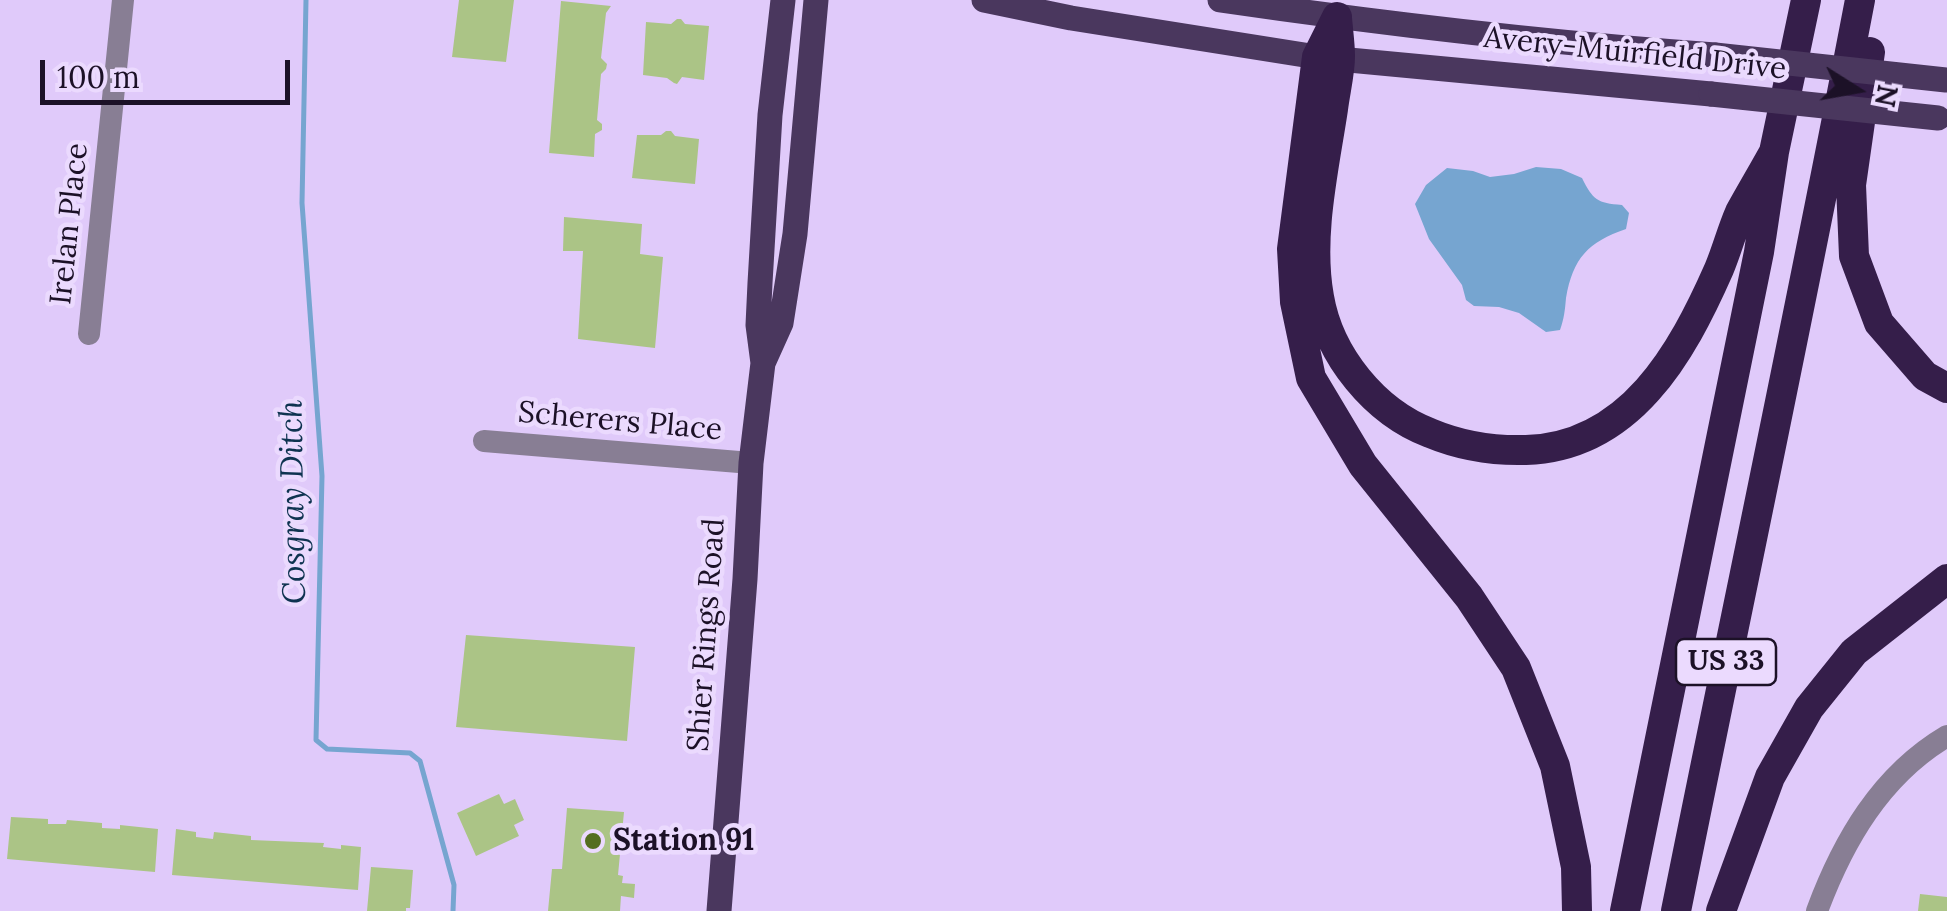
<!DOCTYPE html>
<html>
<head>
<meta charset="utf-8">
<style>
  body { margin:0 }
  #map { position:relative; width:1947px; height:911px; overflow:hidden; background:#e0cafa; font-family:Lora,serif }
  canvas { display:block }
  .north { position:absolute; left:1807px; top:40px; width:100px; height:100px; -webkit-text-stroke:8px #ebdafe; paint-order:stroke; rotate:101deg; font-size:28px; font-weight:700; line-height:40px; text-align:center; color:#1c1127 }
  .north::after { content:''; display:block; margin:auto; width:35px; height:45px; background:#1c1127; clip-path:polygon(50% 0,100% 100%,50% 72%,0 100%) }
  .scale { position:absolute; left:40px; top:60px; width:250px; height:45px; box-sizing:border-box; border:5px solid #1c1127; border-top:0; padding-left:12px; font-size:30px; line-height:35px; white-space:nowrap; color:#1c1127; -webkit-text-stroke:8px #ebdafe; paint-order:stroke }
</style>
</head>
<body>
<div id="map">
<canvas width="1947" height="911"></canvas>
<div class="north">N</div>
<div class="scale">100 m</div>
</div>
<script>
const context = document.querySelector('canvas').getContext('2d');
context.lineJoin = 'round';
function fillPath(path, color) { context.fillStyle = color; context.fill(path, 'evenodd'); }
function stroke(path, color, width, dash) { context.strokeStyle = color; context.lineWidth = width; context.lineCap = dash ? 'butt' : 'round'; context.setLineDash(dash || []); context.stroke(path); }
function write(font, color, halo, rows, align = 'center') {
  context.font = font + ' Lora,serif'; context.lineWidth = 9; context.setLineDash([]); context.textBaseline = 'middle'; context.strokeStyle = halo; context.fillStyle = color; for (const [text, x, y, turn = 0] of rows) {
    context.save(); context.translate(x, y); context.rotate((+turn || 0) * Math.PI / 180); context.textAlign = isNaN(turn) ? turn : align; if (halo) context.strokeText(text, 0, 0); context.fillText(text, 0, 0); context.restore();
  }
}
const water = new Path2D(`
  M1536 167 1561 169 1582 178C1593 200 1597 203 1622 205L1629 213 1626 229C1588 242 1573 258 1566 298 1565 310 1564 319 1560 330L1546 332 1519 313 1499 307 1474 306 1466 300 1462 285 1429 239 1415 204 1426 185 1447 168 1473 171 1490 177 1514 174Z`);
const stream = new Path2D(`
  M306 0 302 203 322 476 316 740 327 749 410 753 420 761 454 885 453 911`);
const building = new Path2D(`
  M459 0H514L506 62 452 57Z
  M561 1 611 6 606 13 601 58 607 64 606 69 601 74 597 120 602 124V130L595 134 594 157 549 153Z
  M677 19H681L685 24 709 26 704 80 682 77 677 84 674 83 667 78 643 75 646 22 671 24Z
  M666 131H671L675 136 699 139 695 184 632 178 637 135H661Z
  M564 217 642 224 640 254 663 257 655 348 578 339 583 251H563Z
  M466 635 635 647 627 741 456 727Z
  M499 794 504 804 515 799 524 820 514 825 519 836 476 856 457 813Z
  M567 808 624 812 618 875 623 876 622 883 635 884 634 898 621 896 620 911H548L552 869H562Z
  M11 817 48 819V824H66L67 820 102 823V828L120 829V825L158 829 155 872 7 859Z
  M176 829 196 832V837L213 839 214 832 251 836V840L324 843 323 847 341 849V845L361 847 358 890 172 875Z
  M371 867 413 870 410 908H406V911H367Z
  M1920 894 1947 897V911H1918Z`);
const minor = new Path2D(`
  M89 334 123 0
  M484 441 751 463
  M1817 911C1843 841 1881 775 1947 736`);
const major = new Path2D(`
  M984 0 1071 18 1317 57 1711 94
  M1220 0C1384 24 1549 43 1715 55
  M763 363 781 323 795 234 816 0
  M719 911 745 579 751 463 763 363 758 325 760 283 770 115 783 0`);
const highway = new Path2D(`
  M1337 17 1317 57 1292 249 1295 302 1311 378 1363 465 1469 597 1516 668 1555 766 1576 867 1577 911
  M1337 18C1338 31 1340 44 1340 56 1340 73 1335 92 1333 109 1324 169 1308 236 1319 297 1329 356 1375 412 1430 433 1461 446 1492 451 1526 450 1630 447 1682 353 1719 269 1727 250 1732 230 1740 212 1751 192 1763 172 1774 152
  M1870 52 1851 185 1854 256 1879 323 1925 376 1947 388
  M1625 911 1759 252 1774 152 1806 0
  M1676 911C1737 607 1802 304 1860 0
  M1721 911 1770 777 1809 708 1854 652 1947 579`);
const majorBridge = new Path2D(`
  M1715 55 1946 80
  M1711 94 1938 118`);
const markers = [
  [593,841,10,"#546e20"]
];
const shields = [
  [1726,662,100]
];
const shieldNames = [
  ["US 33",1726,662]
];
const streetNames = [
  ["Avery-Muirfield Drive",1635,54,6],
  ["Irelan Place",70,224,-84],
  ["Scherers Place",620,422,5],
  ["Shier Rings Road",707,635,-86]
];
const poiNames = [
  ["Station 91",613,841]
];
const waterNames = [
  ["Cosgray Ditch",294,502,-91]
];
fillPath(water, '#76a5d0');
stroke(stream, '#76a5d0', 5);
fillPath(building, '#abc486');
stroke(minor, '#887e94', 22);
stroke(major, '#4a375e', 25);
stroke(highway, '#351e4a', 30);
stroke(majorBridge, '#4a375e', 25);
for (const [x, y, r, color] of markers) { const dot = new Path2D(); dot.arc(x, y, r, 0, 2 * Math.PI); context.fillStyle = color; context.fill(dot); stroke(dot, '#ebdafe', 4); }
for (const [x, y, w] of shields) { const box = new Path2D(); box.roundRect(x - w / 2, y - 23, w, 46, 8); context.fillStyle = '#ebdafe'; context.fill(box); stroke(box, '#1c1127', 2.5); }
write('bold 28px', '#1c1127', null, shieldNames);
write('30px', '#1c1127', '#ebdafe', streetNames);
write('bold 30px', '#1c1127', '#ebdafe', poiNames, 'left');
write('italic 32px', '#0e3350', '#ebdafe', waterNames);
</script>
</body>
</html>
